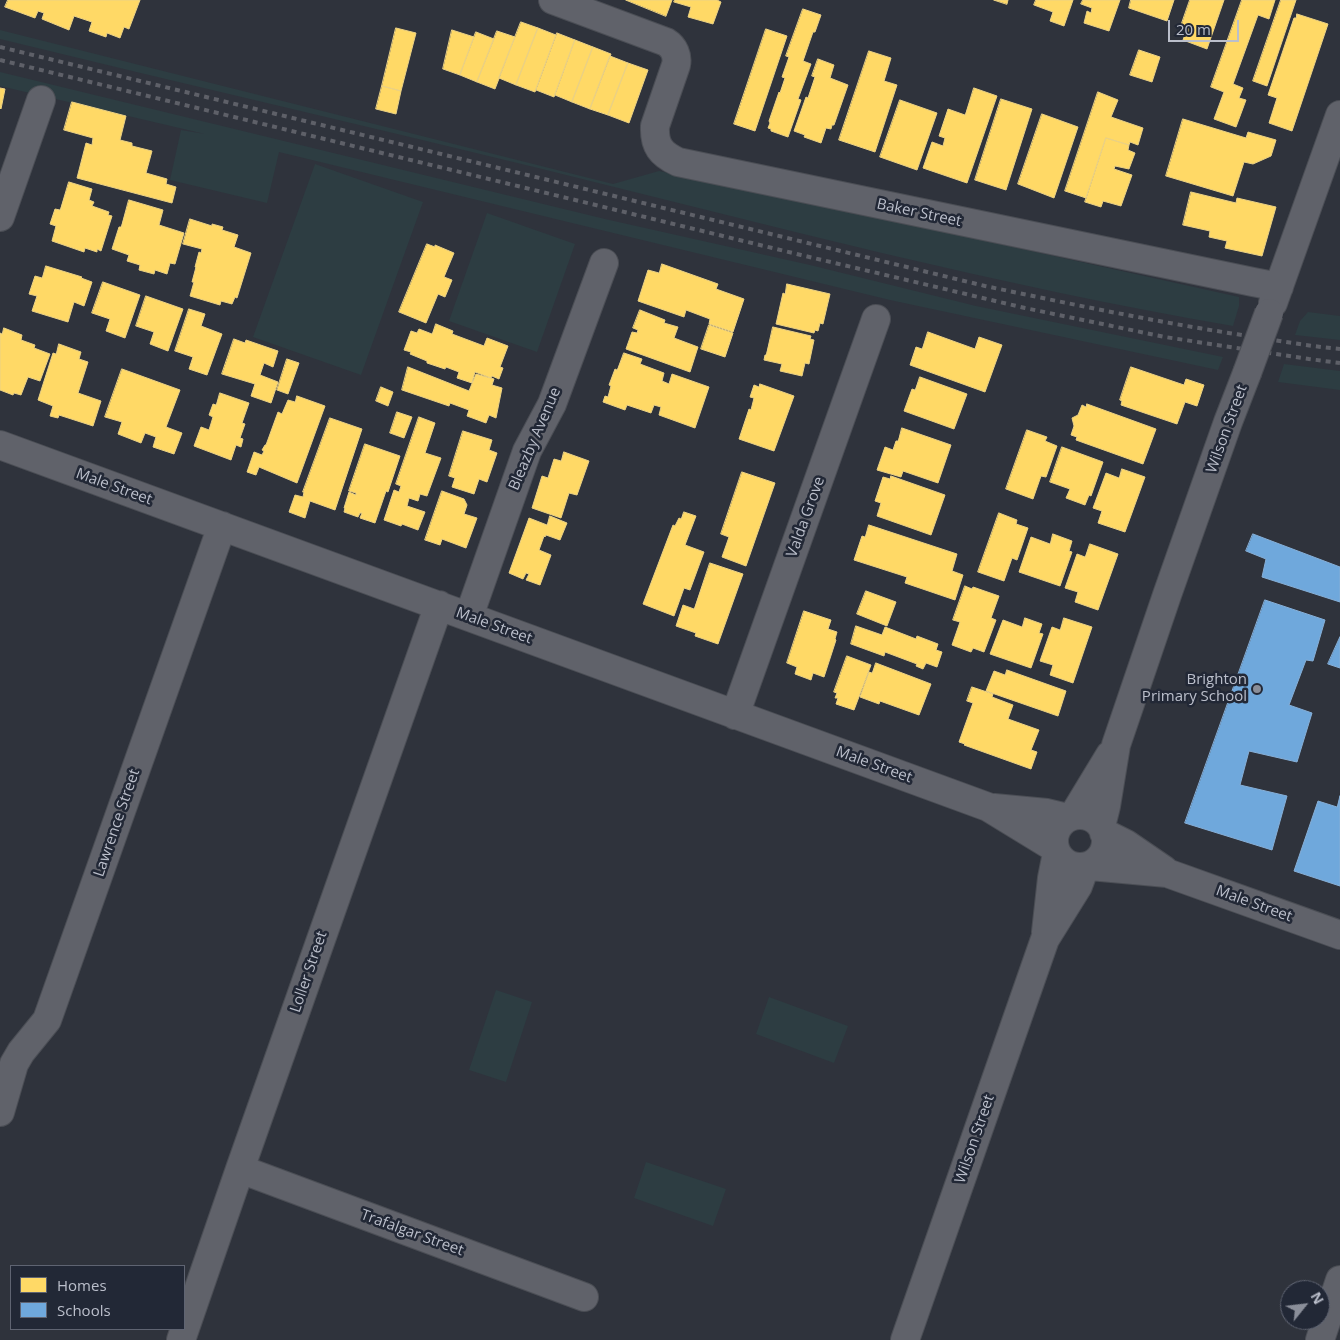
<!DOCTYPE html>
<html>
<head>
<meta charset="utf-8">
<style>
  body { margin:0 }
  #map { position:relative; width:1340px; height:1340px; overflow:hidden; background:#2f333c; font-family:"Open Sans",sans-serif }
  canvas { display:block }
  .legend { position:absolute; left:10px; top:1265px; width:175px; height:65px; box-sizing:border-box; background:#222836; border:1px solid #5f6472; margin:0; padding:6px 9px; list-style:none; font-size:15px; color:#bbbfcb }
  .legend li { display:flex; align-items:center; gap:10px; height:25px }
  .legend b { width:25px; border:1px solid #5f6472 }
  .north { position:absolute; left:1280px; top:1280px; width:50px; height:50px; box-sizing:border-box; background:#222836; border:1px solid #5f6472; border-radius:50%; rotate:61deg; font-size:14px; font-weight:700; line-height:20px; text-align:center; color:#bbbfcb }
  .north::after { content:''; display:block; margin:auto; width:18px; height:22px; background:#8a8e99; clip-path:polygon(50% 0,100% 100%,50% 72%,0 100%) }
  .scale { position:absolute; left:1168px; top:20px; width:71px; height:22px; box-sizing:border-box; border:2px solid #bbbfcb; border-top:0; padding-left:6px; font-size:15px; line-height:18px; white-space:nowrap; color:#bbbfcb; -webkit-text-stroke:4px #222836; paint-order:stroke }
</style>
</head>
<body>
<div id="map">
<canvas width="1340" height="1340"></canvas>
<ul class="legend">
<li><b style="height:14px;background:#ffd966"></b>Homes</li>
<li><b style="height:14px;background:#6fa8dc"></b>Schools</li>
</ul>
<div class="north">N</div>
<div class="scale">20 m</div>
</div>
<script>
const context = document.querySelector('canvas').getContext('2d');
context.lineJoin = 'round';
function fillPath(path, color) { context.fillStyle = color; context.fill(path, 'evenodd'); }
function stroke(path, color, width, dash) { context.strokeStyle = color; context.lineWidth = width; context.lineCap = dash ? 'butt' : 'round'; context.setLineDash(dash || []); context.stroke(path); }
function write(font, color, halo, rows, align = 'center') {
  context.font = font + ' "Open Sans",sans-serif'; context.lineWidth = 5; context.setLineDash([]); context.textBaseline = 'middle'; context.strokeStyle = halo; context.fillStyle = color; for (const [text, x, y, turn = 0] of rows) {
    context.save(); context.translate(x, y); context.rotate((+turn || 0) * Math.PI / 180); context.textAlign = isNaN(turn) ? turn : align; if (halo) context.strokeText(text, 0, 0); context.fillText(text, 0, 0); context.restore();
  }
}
const green = new Path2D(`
  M0 30 613 184 659 171 792 198 1239 297V306L1233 326C999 286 768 225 538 168 359 124 179 83 0 39Z
  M0 72 605 219 810 265 976 306 1223 357 1218 370 890 300 279 152 267 203 170 180 181 130 205 134 0 86Z
  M315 164 423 202 361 375 253 337Z
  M487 213 575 244 537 352 449 321Z
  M1308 312 1340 316V340L1295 335 1300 321Z
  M1284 364 1340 371V390L1278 382Z
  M496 990 532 1002 506 1082 469 1070Z
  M769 997 848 1026 834 1063 756 1034Z
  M646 1162 726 1189 713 1226 634 1198Z`);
const homes = new Path2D(`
  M8 0H140L129 29 124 27 120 38 107 33 106 37 89 31 92 22 74 16 69 30 42 19 44 13 38 11 35 18 5 7Z
  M626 0H672L666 16Z
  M675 0H717L721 2 713 24 688 17 691 7 674 2Z
  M994 0H1008L1007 4Z
  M1036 0H1073L1064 26 1050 21 1053 12 1034 5Z
  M1083 0H1120L1109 31 1084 23 1087 11 1091 13 1092 8 1081 4Z
  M1131 0H1174L1167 21 1129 8Z
  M1190 0H1224L1207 49 1183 40 1187 29 1181 26Z
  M1242 0H1275L1269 19 1258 15 1233 84 1243 88 1239 98 1246 100 1236 127 1214 119 1224 92 1211 87Z
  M1281 0H1296L1267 86 1253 81Z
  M803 9 821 15 815 32H813L803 61 811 64 798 99 801 100 788 137 771 131V129L768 128 770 123 769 121 779 92 780 93 785 78 782 77 789 57 786 56Z
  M1297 14 1328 24 1292 131 1269 123 1277 98 1268 95 1294 18H1296Z
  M521 22 538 28 516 85 499 78Z
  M396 28 416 33 401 91 382 86Z
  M538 28 556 35 535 92 516 85Z
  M766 29 787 36 755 131 734 124Z
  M452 30 474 37 460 75 443 69Z
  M497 31 515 37 495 89 477 82Z
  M476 32 494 39 477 82 460 75Z
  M557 33 575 40 554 97 536 90Z
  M575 40 593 47 572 102 555 95Z
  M593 47 611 54 590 109 572 102Z
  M1139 50 1160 57 1152 82 1130 75Z
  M869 51 891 58 884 81 897 85 875 152 839 140Z
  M610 56 628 63 608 115 590 109Z
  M818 59 834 65 830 78 848 85 834 125H832L831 129 826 128 821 143 804 137 805 135 794 131 806 97 808 98 815 77 812 76Z
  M628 63 648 70 629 123 608 115Z
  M382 86 401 91 396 114 376 109Z
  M0 88 5 89 1 109 0 108Z
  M974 88 997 96 967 183 923 168 932 142 943 146 945 138 939 136 948 109 965 115Z
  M1098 92 1118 100 1111 117 1143 128 1138 145 1130 142 1129 145 1106 138 1086 198 1065 191Z
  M1001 99 1032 109 1006 190 975 180Z
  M900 100 937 113 917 170 880 157Z
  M72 102 126 116 120 140 132 143V146L152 151 146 173 167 179 166 184 176 187 172 203 77 178 86 143 92 145 93 138 64 130Z
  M1042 114 1078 127 1054 198 1018 184Z
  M1183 119 1246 138 1248 132 1276 140 1271 156 1253 164 1244 162 1233 196 1166 176Z
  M1106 138 1129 145 1128 150 1135 153 1129 169 1115 166 1114 169 1132 175 1121 206 1103 201 1101 207 1085 202Z
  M69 182 92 189 89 200 94 202 92 206 109 212 108 215 112 216 101 251 97 249V252L85 248 84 252 52 241 56 226 50 224 55 209 60 210Z
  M1191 192 1236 203 1237 198 1276 207 1262 256 1225 248 1227 241 1209 237 1210 231 1183 225Z
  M129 200 163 210 159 225 184 233 175 264 170 263 167 274 155 270 154 274 139 270 140 265 127 261 129 255 112 249 119 227H121Z
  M190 219 212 226V224L223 227 222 230 238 235 234 247 251 253 237 298 235 297 232 304 221 301 220 305 190 296 194 282H192L196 267H195L199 252 201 253 202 249 183 244Z
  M427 244 435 247V245L454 253 444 277 452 280 445 297 438 294 426 323 399 312Z
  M662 264 718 284 716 289 744 299 733 332 709 324 710 319 686 310 684 317 638 301 648 270 659 273Z
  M46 266 82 277 81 278 92 282 84 306 74 302 68 322 32 311 37 296 29 294 35 276 42 278Z
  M103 282 140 295 125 338 106 331 110 319 92 313Z
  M787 284 830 294 823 324 820 323 818 331 815 330 814 333 776 324 783 293 785 294Z
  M146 296 183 309 168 351 150 344 154 332 136 326Z
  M189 309 205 314 201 326 222 334 207 375 189 369 193 357 175 351Z
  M640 310 665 320 664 323 678 327 674 338 698 347 690 372 626 349 632 332 637 333 638 330 633 328Z
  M436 324 453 331 452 334 484 346 487 338 508 346 500 367 503 368 499 379 492 376 491 378 475 372 472 383 457 378 459 372 446 367 445 369 427 363V361L410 354 411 352 404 350 411 331 417 333 419 329 432 334Z
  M709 325 733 333 725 357 701 349Z
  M773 327 811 336 810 339 814 340 809 364 805 363 802 376 780 371 782 364 764 360 765 355H766Z
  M4 328 22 335 21 340 35 345 34 348 50 354 40 381 28 377 21 395 14 393 13 395 0 390V333L2 334Z
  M928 332 975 349 979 337 1002 345 985 392 910 365 916 347 922 349Z
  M234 339 245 343 246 340 278 351 273 367 264 363 260 375 278 382 271 403 251 396 255 384 222 374Z
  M59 344 81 352 79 359 88 362 78 393 101 401 93 426 59 415 58 418 50 416 53 406 38 400 53 353 56 354Z
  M624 353 642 359 640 364 664 373 662 381 669 384 672 374 709 387 695 428 659 415 661 407 654 405 651 413 627 405 625 410 603 402 605 396 608 397 611 386 609 385 615 369 617 370Z
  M287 359 299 363 288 394 277 390Z
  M408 367 469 391 476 374 494 379 492 385 502 388 496 418 489 415 486 423 467 416 469 410 450 403 449 406 402 390Z
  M1131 367 1184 385 1186 379 1204 385 1197 406 1185 402 1177 424 1121 405 1122 401 1120 400Z
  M122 369 180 390 166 427 182 433 174 454 153 447 156 437 145 433 141 443 118 434 122 422 105 417Z
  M920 377 967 394 954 429 904 411 912 389 915 390Z
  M760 384 794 396 774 451 739 439 749 409 751 410 754 398 750 397 754 385 759 387Z
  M381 387 393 392 388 406 376 401Z
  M220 393 249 403 242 423 245 424 240 438 243 439 241 447 236 445 231 460 194 446 201 427 209 430 213 417 209 415 213 404 216 405Z
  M297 396 325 406 297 483 259 467 256 475 247 472 254 452 262 455 264 451 262 450 265 445H266L278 412 282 414 288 400 295 402Z
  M1087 404 1156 429 1143 464 1076 440 1077 437 1071 435 1074 426 1072 418 1078 415 1082 405 1086 407Z
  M397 412 412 417 404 438 390 433Z
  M419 417 435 423 425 453 441 458 427 496 420 494 418 501 409 498 407 506 425 512 418 530 402 524 401 526 384 520 394 490 399 492 401 486 396 484Z
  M330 418 362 429 335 510 310 501 305 518 289 512 295 495 303 497 304 492H303Z
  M902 428 951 445 938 483 903 471 901 477 877 470 885 447 893 450 896 441H898Z
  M1027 430 1047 437 1045 441 1057 446 1046 477 1041 476 1033 499 1006 489Z
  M463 431 492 440 489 450 497 453 487 482 479 479 474 494 452 487 455 478 449 476Z
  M365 444 400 456 388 492 386 491 375 523 360 518 362 513H360L358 517 344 512 345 508H344L349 492 356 495V493L349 491Z
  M1062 447 1103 462 1091 496 1089 495 1085 505 1066 498 1070 489 1050 482Z
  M564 452 589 461 577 495 569 493 561 518 532 508 542 476 548 478 554 459 561 461Z
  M1122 469 1145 477 1125 532 1098 523 1102 511 1093 508 1106 473 1119 478Z
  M742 472 775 483 746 566 722 557 729 537 721 534Z
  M891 476 945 495 931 535 877 516 881 503 875 501 883 477 890 479Z
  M442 491 464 499 467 505 464 514 477 518 466 548 442 539 440 545 425 540Z
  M684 512 696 516 685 545 704 552 690 590 684 588 674 616 643 604 673 525 675 526 679 518 681 519Z
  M999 513 1017 520 1016 524 1028 528 1017 560 1012 558 1004 581 978 572Z
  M550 516 567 523 560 540 546 535 545 537 544 536 539 550 551 555 540 585 526 580 529 574 526 573 523 579 509 573 529 518 547 525Z
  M869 525 957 554 952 571 963 575 955 600 905 583 907 577 854 560 862 536 865 537Z
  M1053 534 1072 541 1069 551 1072 552 1060 586 1019 572 1031 537 1050 544Z
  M1090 544 1118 554 1098 610 1075 602 1078 592 1065 588 1077 554 1085 557Z
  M710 563 743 574 718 644 695 636 696 633 676 626 683 605 694 609Z
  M965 586 972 589 973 587 999 596 991 618 996 620 984 652 973 648 971 652 952 645 960 622 953 620Z
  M866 591 896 602 887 626 857 614Z
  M804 611 831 620 828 629 837 632 835 639 836 640 824 677 813 673 811 680 795 674 797 667 787 663Z
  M1025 618 1042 624 1039 633 1043 634 1031 668 990 654 1003 620 1022 627Z
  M1064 618 1092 627 1073 683 1050 675 1053 665 1040 661 1052 627 1060 630Z
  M856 626 882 635 885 627 916 639 917 636 938 644 936 650 942 652 937 667 926 663 923 669 916 666 917 664 885 652 884 656 851 644Z
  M847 656 871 665 854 710 836 704 838 698H835L837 693 834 692Z
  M876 663 931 684 919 715 880 701 879 704 860 697 869 672 872 673Z
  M1007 670 1066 691 1058 716 986 691 994 671 1005 675Z
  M972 687 993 694 992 697 1013 705 1008 719 1039 730 1031 750 1037 752 1031 769 964 745 965 744 959 742 973 703 967 701Z`);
const schools = new Path2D(`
  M1253 534 1340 567V602L1262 577 1266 559 1246 551Z
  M1265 600 1325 620 1313 661 1306 660 1289 705 1312 713 1297 762 1249 751 1240 785 1287 796 1272 850 1185 823Z
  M1340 637V668L1328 664Z
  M1340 796V886L1294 871 1318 801 1337 807Z`);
const minor = new Path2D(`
  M553 0 666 42C674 47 678 56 676 65L655 126C654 146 661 154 678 162L1253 282 1279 287
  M0 217 41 100
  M1273 303 1340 115
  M0 445 988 807 1055 848
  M469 616 527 451 552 404 604 263
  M735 715 876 319
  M994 808 1047 813 1068 818
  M1054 841a26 26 0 1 1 52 0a26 26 0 1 1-52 0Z
  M1073 816 1110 755
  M1101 826 1106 806 1116 745 1167 595 1228 422 1247 373
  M1104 833 1126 844 1164 870
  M1090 866 1167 873 1340 935
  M1046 932 1052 878 1057 853
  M0 1112 14 1064 21 1052 47 1020 222 526
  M240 1169 584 1297
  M181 1340 240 1169 439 605
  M905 1340 1045 939 1078 886 1085 867
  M1320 1340 1340 1280`);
const rail = new Path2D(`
  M0 47 985 286C1071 304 1156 322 1242 335 1275 340 1307 346 1340 349
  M0 60 801 255 1025 308 1165 337 1309 359 1340 363`);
const minorBridge = new Path2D(`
  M1247 373 1269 313`);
const markers = [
  [1257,689,5,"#8a8e99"]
];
const streetNames = [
  ["Baker Street",919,213,12],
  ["Wilson Street",1227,429,-70],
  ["Bleazby Avenue",535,439,-67],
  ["Male Street",114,487,20],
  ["Valda Grove",806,517,-70],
  ["Male Street",494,626,20],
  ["Male Street",874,765,20],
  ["Lawrence Street",117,823,-71],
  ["Male Street",1254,904,20],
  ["Loller Street",309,972,-71],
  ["Wilson Street",975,1139,-71],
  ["Trafalgar Street",412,1233,20]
];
const poiNames = [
  ["Brighton",1247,680],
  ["Primary School",1247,697]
];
fillPath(green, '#2d3d42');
fillPath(homes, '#ffd966');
stroke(homes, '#ebd184', 1);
fillPath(schools, '#6fa8dc');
stroke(schools, '#86afd7', 1);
stroke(minor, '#4b4e55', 30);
stroke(minor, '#60626a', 28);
stroke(rail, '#5e6068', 4, [5, 5]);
stroke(minorBridge, '#4b4e55', 30, []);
stroke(minorBridge, '#60626a', 28);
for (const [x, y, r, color] of markers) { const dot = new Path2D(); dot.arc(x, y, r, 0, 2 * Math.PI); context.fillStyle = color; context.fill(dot); stroke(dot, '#222836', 2); }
write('15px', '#bbbfcb', '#222836', streetNames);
write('15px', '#bbbfcb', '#222836', poiNames, 'right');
</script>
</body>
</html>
